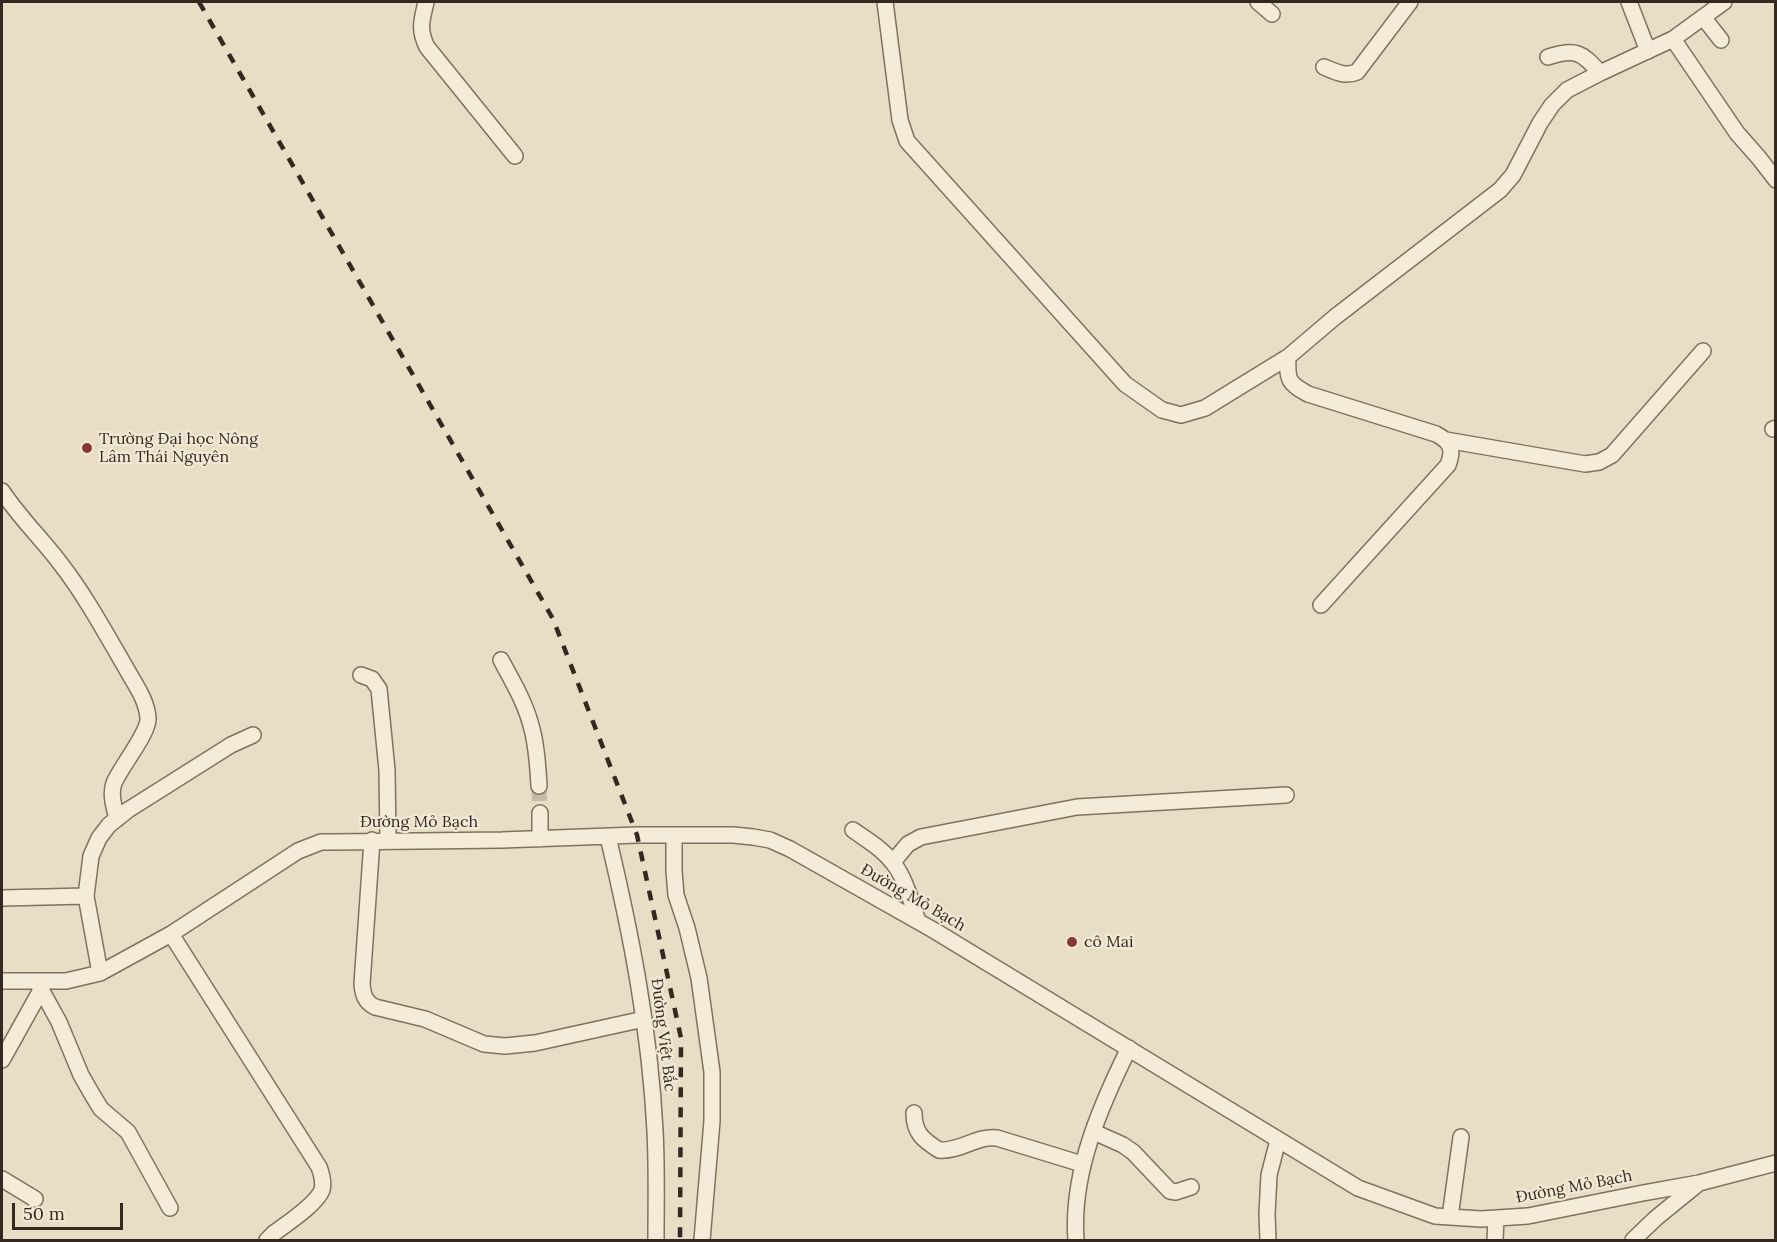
<!DOCTYPE html>
<html>
<head>
<meta charset="utf-8">
<style>
  body { margin:0 }
  #map { position:relative; width:1777px; height:1242px; overflow:hidden; background:#e8dec6; font-family:Lora,serif }
  canvas { display:block }
  .frame { position:absolute; inset:0; border:3px solid #332920; pointer-events:none }
  .scale { position:absolute; left:12px; top:1203px; width:111px; height:27px; box-sizing:border-box; border:3px solid #332920; border-top:0; padding-left:8px; font-size:18px; line-height:21px; white-space:nowrap; color:#332920; -webkit-text-stroke:4px #f1e9d4; paint-order:stroke }
</style>
</head>
<body>
<div id="map">
<canvas width="1777" height="1242"></canvas>
<div class="frame"></div>
<div class="scale">50 m</div>
</div>
<script>
const context = document.querySelector('canvas').getContext('2d');
context.lineJoin = 'round';
function stroke(path, color, width, dash) { context.strokeStyle = color; context.lineWidth = width; context.lineCap = dash ? 'butt' : 'round'; context.setLineDash(dash || []); context.stroke(path); }
function write(font, color, halo, rows, align = 'center') {
  context.font = font + ' Lora,serif'; context.lineWidth = 4.5; context.setLineDash([]); context.textBaseline = 'middle'; context.strokeStyle = halo; context.fillStyle = color; for (const [text, x, y, turn = 0] of rows) {
    context.save(); context.translate(x, y); context.rotate((+turn || 0) * Math.PI / 180); context.textAlign = isNaN(turn) ? turn : align; if (halo) context.strokeText(text, 0, 0); context.fillText(text, 0, 0); context.restore();
  }
}
const minorTunnel = new Path2D(`
  M539 786 540 813`);
const minor = new Path2D(`
  M426 2C422 20 418 29 427 47L515 156
  M885 2 900 120 907 141 1125 384 1162 410 1181 415 1205 408 1288 357 1335 317 1500 190 1513 175 1540 123 1552 105 1567 90 1600 73 1673 39 1724 2
  M1258 2 1272 14
  M1629 2 1648 51
  M1703 17 1721 40
  M1673 39 1737 133 1759 158 1776 180
  M1548 57C1575 48 1582 52 1600 73
  M1324 67C1336 72 1345 77 1357 72L1410 2
  M1288 357C1287 380 1288 383 1308 394L1436 434C1451 442 1454 449 1448 465L1321 605
  M1773 429 1776 428
  M1446 440 1585 464 1599 462 1612 455 1703 351
  M2 491C19 517 41 538 60 563 85 595 105 632 126 668 134 683 147 700 148 718 149 733 121 766 114 783 110 794 114 807 117 819
  M501 660C513 682 526 704 532 729 537 748 538 767 539 786
  M361 675 372 679 379 689 387 770 388 840
  M853 830C867 840 883 849 894 864 906 880 911 902 918 921
  M674 836V871L676 895 687 928 699 978 712 1072V1121L702 1240
  M608 837C631 933 650 1031 655 1131 657 1167 656 1204 656 1240
  M540 839V813
  M372 840 362 984C363 995 365 1002 375 1007L425 1019 484 1044 505 1046 535 1043 644 1019
  M893 862 908 844 921 837 1077 807 1286 795
  M2 898 86 896
  M171 934 319 1167C322 1175 324 1182 322 1190 316 1205 286 1224 273 1234L267 1240
  M100 973 86 896 91 856 99 838 109 825 128 810 231 745 253 735
  M2 981H66L100 973 171 934 298 851 321 842H334L502 840 637 835H733L753 837 770 840 790 849 935 931 1358 1188 1435 1216 1481 1219 1528 1216 1643 1193 1699 1183 1776 1163
  M37 982 59 1022 81 1075 93 1096 101 1109 128 1132 170 1208
  M2 1060 41 990
  M914 1113C914 1133 923 1140 939 1150 960 1152 977 1135 997 1138L1082 1164
  M1094 1132 1123 1145 1133 1152 1170 1191 1176 1192 1191 1187
  M2 1179 35 1199
  M1450 1217 1461 1137
  M1076 1240C1071 1173 1100 1107 1129 1048
  M1268 1240 1267 1214 1269 1175 1278 1140
  M1495 1240 1496 1218
  M1633 1240 1656 1218 1699 1183`);
const rail = new Path2D(`
  M199 2 553 619 637 835 681 1038 680 1240`);
const markers = [
  [87,448,6,"#893535"],
  [1072,942,6,"#893535"]
];
const poiNames = [
  ["Trường Đại học Nông",99,439],
  ["Lâm Thái Nguyên",99,457],
  ["cô Mai",1084,942]
];
const streetNames = [
  ["Đường Mỏ Bạch",419,822],
  ["Đường Mỏ Bạch",913,898,30],
  ["Đường Việt Bắc",663,1035,83],
  ["Đường Mỏ Bạch",1574,1187,-11]
];
stroke(minorTunnel, '#c4baa5', 15, [15, 8]);
stroke(minor, '#81715e', 18);
stroke(minor, '#f4ecd8', 15);
stroke(rail, '#332920', 4.5, [10, 10]);
for (const [x, y, r, color] of markers) { const dot = new Path2D(); dot.arc(x, y, r, 0, 2 * Math.PI); context.fillStyle = color; context.fill(dot); stroke(dot, '#f1e9d4', 2); }
write('16px', '#332920', '#f1e9d4', poiNames, 'left');
write('16px', '#332920', '#f1e9d4', streetNames);
</script>
</body>
</html>
